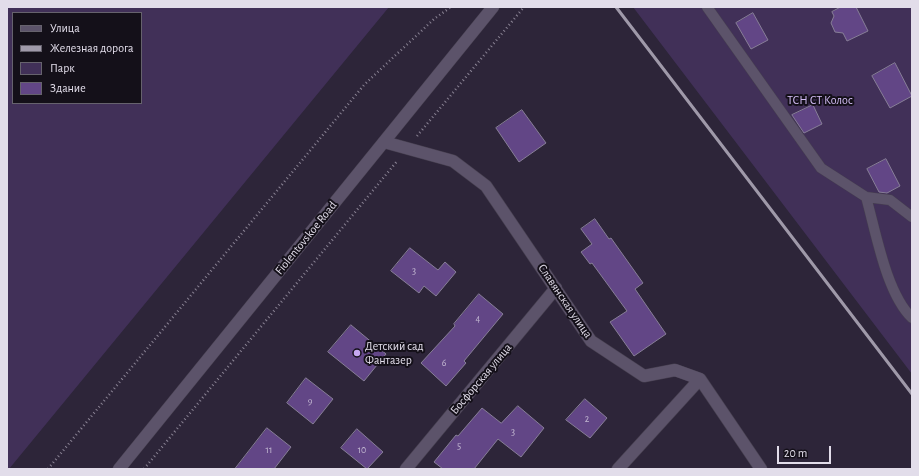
<!DOCTYPE html>
<html>
<head>
<meta charset="utf-8">
<style>
  body { margin:0 }
  #map { position:relative; width:919px; height:476px; overflow:hidden; background:#2d2539; font-family:"Alegreya Sans",sans-serif }
  canvas { display:block }
  .frame { position:absolute; inset:0; border:8px solid #e2ddea; pointer-events:none }
  .legend { position:absolute; left:12px; top:12px; width:130px; height:92px; box-sizing:border-box; background:#141019; border:1px solid #66626d; margin:0; padding:5px 7px; list-style:none; font-size:12px; color:#e2ddea }
  .legend li { display:flex; align-items:center; gap:8px; height:20px }
  .legend b { width:20px; border:1px solid #66626d }
  .scale { position:absolute; left:777px; top:446px; width:54px; height:18px; box-sizing:border-box; border:2px solid #e2ddea; border-top:0; padding-left:5px; font-size:12px; line-height:14px; white-space:nowrap; color:#e2ddea; -webkit-text-stroke:3px #141019; paint-order:stroke }
</style>
</head>
<body>
<div id="map">
<canvas width="919" height="476"></canvas>
<div class="frame"></div>
<ul class="legend">
<li><b style="height:5px;background:#5c536a"></b>Улица</li>
<li><b style="height:5px;background:#9f99a9"></b>Железная дорога</li>
<li><b style="height:11px;background:#413058"></b>Парк</li>
<li><b style="height:11px;background:#624686"></b>Здание</li>
</ul>
<div class="scale">20 m</div>
</div>
<script>
const context = document.querySelector('canvas').getContext('2d');
context.lineJoin = 'round';
function fillPath(path, color) { context.fillStyle = color; context.fill(path, 'evenodd'); }
function stroke(path, color, width, dash) { context.strokeStyle = color; context.lineWidth = width; context.lineCap = dash ? 'butt' : 'round'; context.setLineDash(dash || []); context.stroke(path); }
function write(font, color, halo, rows, align = 'center') {
  context.font = font + ' "Alegreya Sans",sans-serif'; context.lineWidth = 4; context.setLineDash([]); context.textBaseline = 'middle'; context.strokeStyle = halo; context.fillStyle = color; for (const [text, x, y, turn = 0] of rows) {
    context.save(); context.translate(x, y); context.rotate((+turn || 0) * Math.PI / 180); context.textAlign = isNaN(turn) ? turn : align; if (halo) context.strokeText(text, 0, 0); context.fillText(text, 0, 0); context.restore();
  }
}
const green = new Path2D(`
  M7 7H389L9 469H7ZM13 13H141V103H13Z
  M633 7H912V374Z`);
const building = new Path2D(`
  M841 7H856L868 31 847 41 843 33 835 32 831 23 834 16 832 12Z
  M753 13 768 40 751 49 736 23Z
  M895 63 912 96 890 108 872 76Z
  M813 105 822 124 804 133 792 115Z
  M522 110 546 143 519 162 496 128Z
  M886 159 900 186 887 193 879 192 867 169Z
  M595 219 609 239 611 238 643 283 635 289 666 334 634 356 610 322 627 311 592 263 590 264 581 252 592 244 581 229Z
  M410 248 438 270 445 262 456 272 436 296 424 286 419 293 391 271Z
  M479 294 503 314 464 361 466 363 446 386 421 363 455 326 454 324Z
  M351 325 386 354 364 381 328 352Z
  M306 378 333 399 313 424 287 403Z
  M585 399 607 418 590 438 566 420Z
  M518 406 544 428 521 457 498 439 474 469H443L434 462 456 435 458 436 482 408 501 423Z
  M267 428 291 447 274 469H235Z
  M357 429 383 452 367 469 341 448Z`);
const path = new Path2D(`
  M417 136 524 7
  M48 469 364 85 434 19 451 7
  M144 469 398 160`);
const lane = new Path2D(`
  M707 7 821 168 866 197 890 200 912 217
  M866 197C876 232 886 293 912 318`);
const street = new Path2D(`
  M384 142 453 161 486 186 591 341 644 376 675 370 700 379 761 469
  M406 469 556 288
  M618 469 700 379`);
const secondary = new Path2D(`
  M119 469 493 7`);
const rail = new Path2D(`
  M616 7 912 394`);
const markers = [
  [357,353,4,"#c5a7f1"]
];
const numberNames = [
  ["3",414,271],
  ["4",478,319],
  ["6",444,363],
  ["9",310,401],
  ["2",587,419],
  ["3",513,432],
  ["5",459,446],
  ["11",269,450],
  ["10",362,450]
];
const parkNames = [
  ["ТСН СТ Колос",820,100]
];
const streetNames = [
  ["Fiolentovskoe Road",306,238,-51],
  ["Славянская улица",565,301,56],
  ["Босфорская улица",481,379,-50]
];
const poiNames = [
  ["Детский сад",365,346],
  ["Фантазер",365,360]
];
fillPath(green, '#413058');
fillPath(building, '#624686');
stroke(building, '#877e97', 1);
stroke(lane, '#474050', 11);
stroke(street, '#474050', 13);
stroke(secondary, '#474050', 13);
stroke(path, '#8b8495', 2.5, [1, 3]);
stroke(lane, '#5c536a', 10);
stroke(street, '#5c536a', 12);
stroke(secondary, '#5c536a', 12);
stroke(rail, '#9f99a9', 3);
for (const [x, y, r, color] of markers) { const dot = new Path2D(); dot.arc(x, y, r, 0, 2 * Math.PI); context.fillStyle = color; context.fill(dot); stroke(dot, '#141019', 1.5); }
write('10px', '#c2b7d1', null, numberNames);
write('12px', '#d3bdf5', '#141019', parkNames);
write('12px', '#e2ddea', '#141019', streetNames);
write('12px', '#e2ddea', '#141019', poiNames, 'left');
</script>
</body>
</html>
